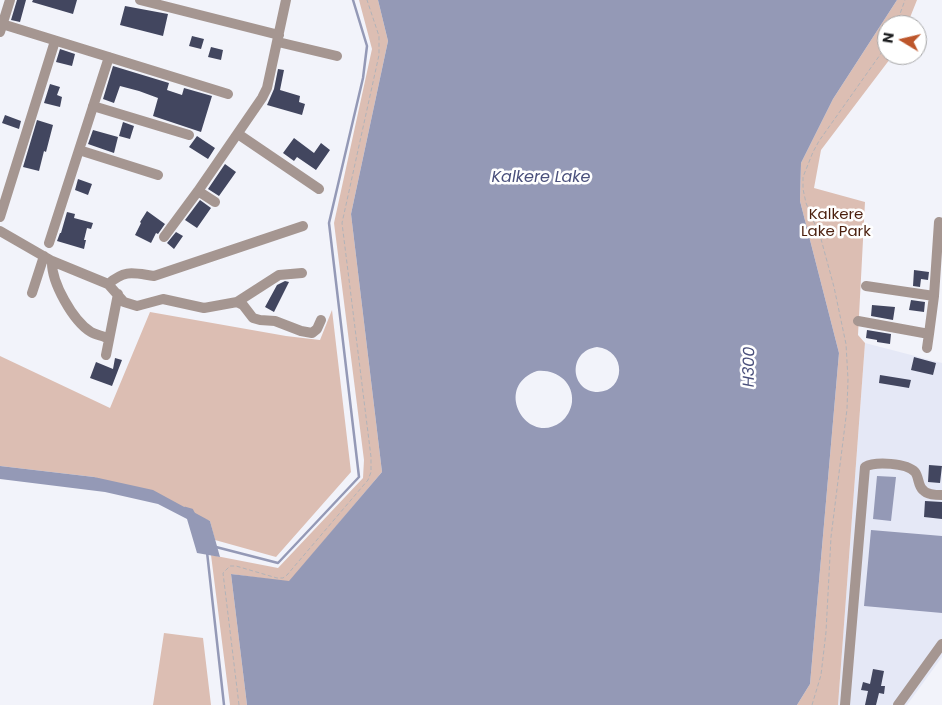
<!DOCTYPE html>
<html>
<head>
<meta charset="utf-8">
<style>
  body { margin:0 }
  #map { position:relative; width:942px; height:705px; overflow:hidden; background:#f2f3fa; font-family:Poppins,sans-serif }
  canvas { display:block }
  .north { position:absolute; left:877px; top:15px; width:50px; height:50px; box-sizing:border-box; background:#fff; border:1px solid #a5a5a6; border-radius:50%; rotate:279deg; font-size:14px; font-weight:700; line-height:20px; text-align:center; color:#1e1f21 }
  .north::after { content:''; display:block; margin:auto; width:18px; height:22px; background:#bd562b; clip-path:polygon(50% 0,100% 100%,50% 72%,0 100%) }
</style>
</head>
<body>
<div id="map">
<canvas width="942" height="705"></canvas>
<div class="north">N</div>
</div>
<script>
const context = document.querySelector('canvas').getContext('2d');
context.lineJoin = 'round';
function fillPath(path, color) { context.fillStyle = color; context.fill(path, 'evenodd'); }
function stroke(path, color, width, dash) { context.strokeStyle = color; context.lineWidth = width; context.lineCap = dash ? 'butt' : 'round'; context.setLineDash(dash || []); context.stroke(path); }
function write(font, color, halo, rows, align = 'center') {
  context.font = font + ' Poppins,sans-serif'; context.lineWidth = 5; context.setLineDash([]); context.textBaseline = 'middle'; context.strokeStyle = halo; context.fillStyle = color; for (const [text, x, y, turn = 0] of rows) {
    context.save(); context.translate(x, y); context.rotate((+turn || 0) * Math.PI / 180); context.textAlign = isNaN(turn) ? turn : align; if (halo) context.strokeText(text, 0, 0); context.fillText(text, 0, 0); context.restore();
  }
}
const built = new Path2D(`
  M865 343 942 363V657L907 705H838Z`);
const green = new Path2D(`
  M359 0H378L388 41 351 214 382 472 289 582 231 574 247 705H230L211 555 278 568 363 478 364 460 334 223 372 49Z
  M897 0H917L907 25H887V55H893L821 150 814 188 865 202 858 335 865 343 838 705H797L810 684 839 353 800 201 801 163 833 99Z
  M332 310 351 472 276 557 215 540 210 521 94 477 0 466V356L110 408 150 312 286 336 320 340Z
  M164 633 203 638 211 705H153Z`);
const water = new Path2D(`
  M378 0H897L833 99 801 163 800 201 839 353 810 684 797 705H247L231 574 289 581 382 472 351 214 388 41ZM597 347C627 350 626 391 598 392 570 392 567 351 597 347ZM537 371C556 369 574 382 572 402 571 410 567 417 561 422 527 447 492 387 537 371Z
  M0 466 94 477 153 490 210 521 220 557 197 553 187 519 158 504 105 492 0 479Z
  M877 476 896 477 891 521 873 519Z
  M871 530 942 536V613L864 606Z`);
const stream = new Path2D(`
  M185 508 192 510 194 514
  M216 547 278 563 359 477 329 223 363 78 367 46 353 0
  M207 552 224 705`);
const building = new Path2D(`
  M17 0H26L20 22 11 20Z
  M33 0H77L73 14 32 2Z
  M125 6 168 14 163 36 120 25Z
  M192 36 204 39 201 49 189 46Z
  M211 47 223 50 221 60 208 57Z
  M60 49 75 54 72 66 56 62Z
  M113 66 169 83 167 90 182 95 184 88 212 96 201 132 153 116 158 98 139 91 120 86 114 103 103 99Z
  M278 69 284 70 280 90 300 96 299 102 305 104 302 115 267 105 274 89Z
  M50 84 60 87 57 95 62 97 60 107 44 103Z
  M5 115 21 121 19 129 2 123Z
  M37 120 53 125 46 152 44 151 39 171 23 167Z
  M123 122 134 126 130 139 119 136Z
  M93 130 118 137 114 153 88 144Z
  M197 136 215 148 208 159 189 147Z
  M294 138 314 153 321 143 330 150 316 170 297 157 294 161 283 153Z
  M225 164 236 172 219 196 208 189Z
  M78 179 92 184 88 195 75 190Z
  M200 200 211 208 197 228 185 220Z
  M147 211 165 224 158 234 156 233 151 243 135 235 141 223 140 222Z
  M67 212 75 214 74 218 93 223 91 229 87 228 84 240H86L84 249 57 241 60 233H61Z
  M176 232 183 236 174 249 167 243Z
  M914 270 929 272 928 280 921 279 920 287 913 286Z
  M285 281 289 282 274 312 265 307 277 285Z
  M911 300 925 302 924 312 909 310Z
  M872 305 895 307 893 320 871 316Z
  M867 330 891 334 890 344 877 342V340L866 338Z
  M914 357 936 363 933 375 911 370Z
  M115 358 122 360 112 386 90 378 96 362 113 369Z
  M880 375 911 380 909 388 879 383Z
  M929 465 942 466 940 483 928 482Z
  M925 501 942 502V519L924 517Z
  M873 669 884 671 881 686H885L884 694 879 693 876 705H865L868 691 861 690 863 682 870 684Z`);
const path = new Path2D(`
  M896 25 905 0
  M239 705 223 573 230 566H236L277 578H283L287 575 368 480 371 472V457L342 223 379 55V36L367 0
  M812 705 821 675 826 632 831 537 847 409 848 379 846 344 834 287 821 239 806 203 803 189V177L813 152 819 141 887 45`);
const minor = new Path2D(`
  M140 0 279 35
  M2 24 228 94
  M0 32 10 0
  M278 42 337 56
  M93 106 189 135
  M238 134 319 189
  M79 150 158 175
  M198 191 215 202
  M0 217 55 41
  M0 231 52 261 108 284 124 302 137 306 163 299 204 308 237 302 279 275 302 273
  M164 237 198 191 262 98 267 88 286 0
  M49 243 109 57
  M52 261C51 282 73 321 91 332 96 335 104 336 109 339
  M108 284C126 269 133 273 154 276L303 226
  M866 286 934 296
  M32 293 44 256
  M237 302 243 305 253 318 260 320 275 321 301 331 312 333 317 329 321 320
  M858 321 929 334 934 296 939 222 942 223
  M927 348 929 334
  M106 355 118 294
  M845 705 865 467C875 461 907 463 915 472 919 477 918 486 923 490 927 495 936 495 942 495
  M898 705 942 644`);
const parkNames = [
  ["Kalkere",836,215],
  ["Lake Park",836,232]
];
const waterNames = [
  ["Kalkere Lake",541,178],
  ["H300",750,367,-89]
];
fillPath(built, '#e5e8f6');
fillPath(green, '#dcbeb3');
fillPath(water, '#9499b6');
stroke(stream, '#9499b6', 2.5);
fillPath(building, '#42465f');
stroke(path, '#b2b3b8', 1, [4, 2.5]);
stroke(minor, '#a59691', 10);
write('15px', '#4b1f0d', '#fff', parkNames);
write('italic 16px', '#4a507c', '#fff', waterNames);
</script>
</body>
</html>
